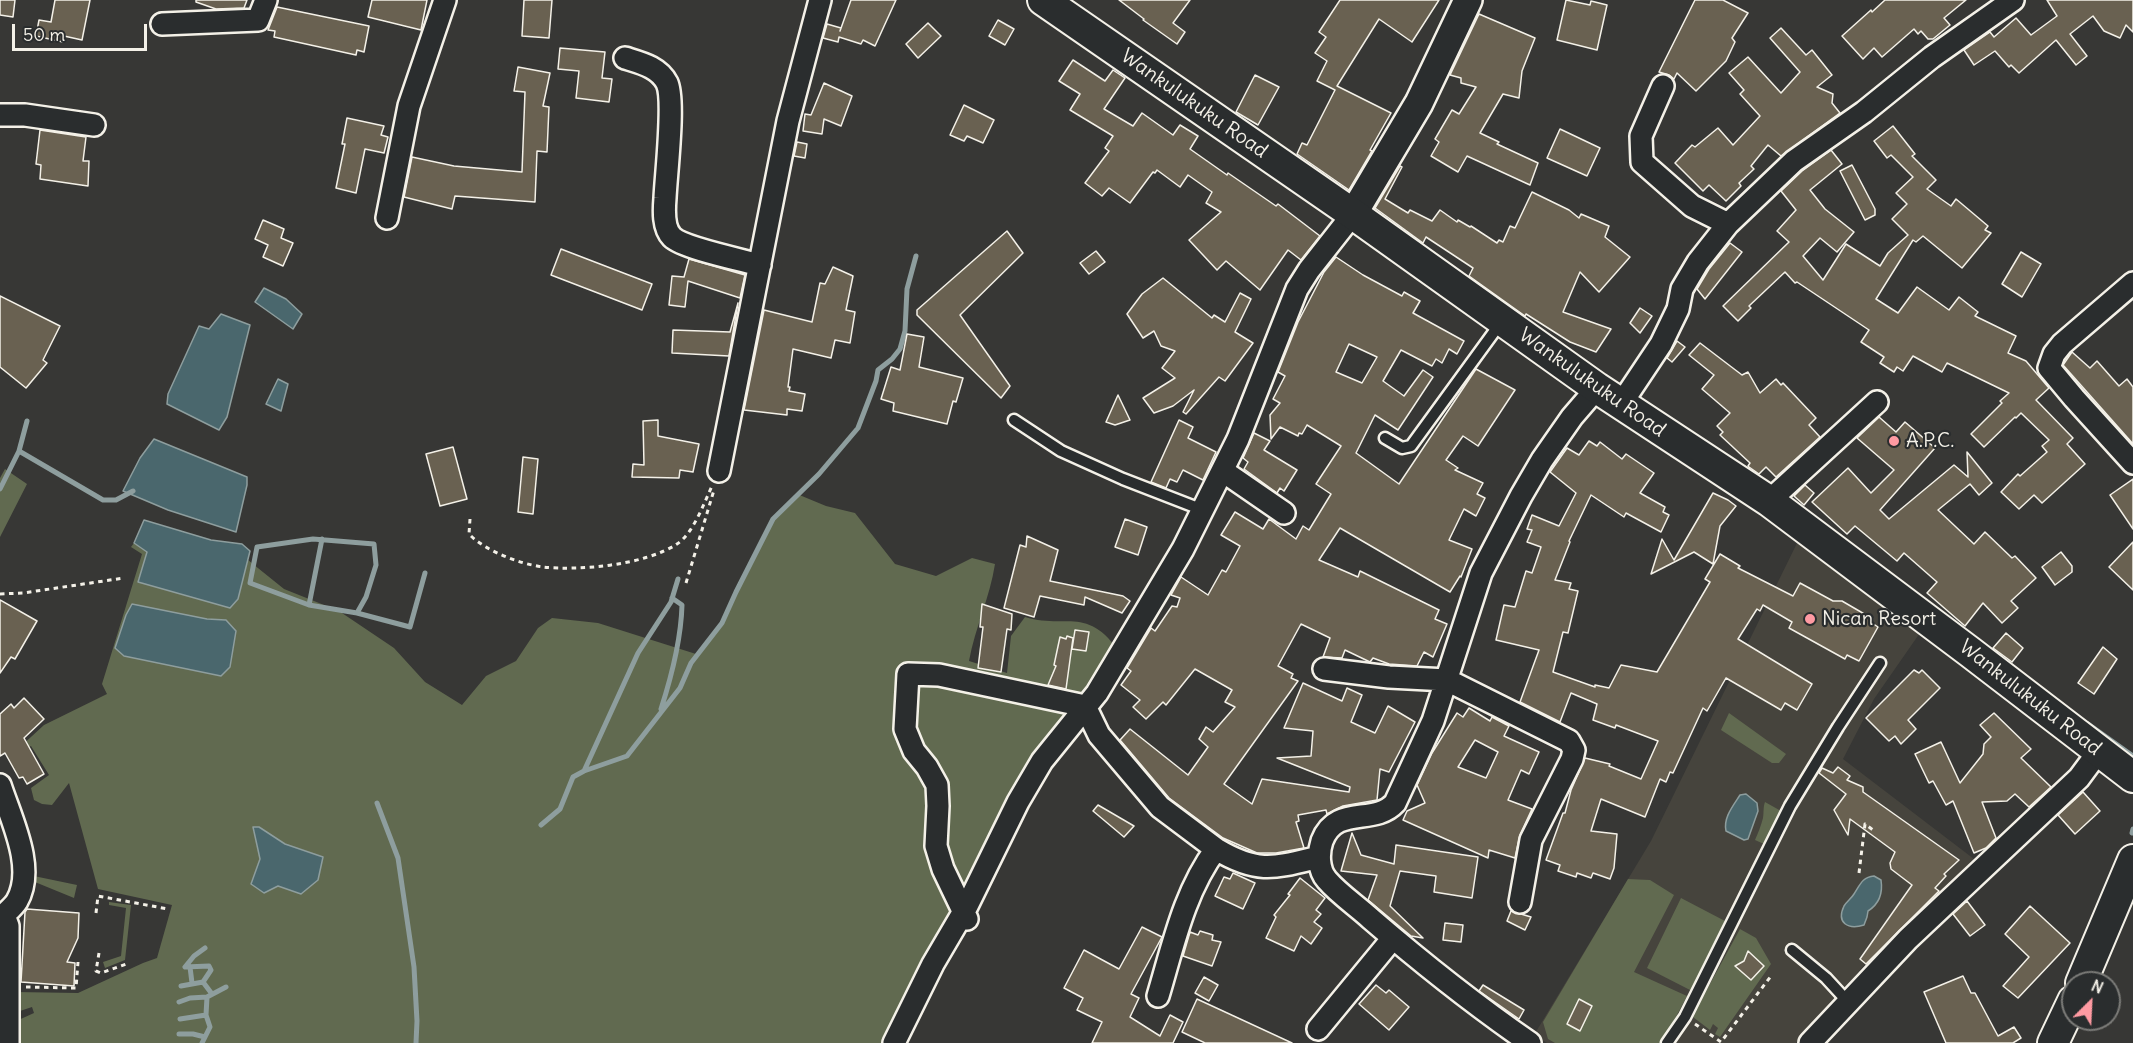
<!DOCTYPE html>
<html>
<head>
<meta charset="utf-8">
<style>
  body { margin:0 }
  #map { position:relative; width:2133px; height:1043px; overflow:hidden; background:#373735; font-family:Delius,sans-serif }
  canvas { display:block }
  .north { position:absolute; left:2061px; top:971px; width:60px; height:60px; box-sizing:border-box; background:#2a2d2e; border:2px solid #7b7b78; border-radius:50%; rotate:24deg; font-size:16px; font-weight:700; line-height:24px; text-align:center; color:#f4f1e8 }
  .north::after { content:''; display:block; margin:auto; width:21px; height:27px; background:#ff9aa2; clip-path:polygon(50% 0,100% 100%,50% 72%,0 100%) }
  .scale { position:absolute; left:12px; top:24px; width:135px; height:27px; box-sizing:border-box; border:3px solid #f4f1e8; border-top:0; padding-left:8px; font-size:18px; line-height:21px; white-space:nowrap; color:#f4f1e8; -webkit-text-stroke:4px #2a2d2e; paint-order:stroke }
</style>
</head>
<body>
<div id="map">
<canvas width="2133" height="1043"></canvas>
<div class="north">N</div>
<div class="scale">50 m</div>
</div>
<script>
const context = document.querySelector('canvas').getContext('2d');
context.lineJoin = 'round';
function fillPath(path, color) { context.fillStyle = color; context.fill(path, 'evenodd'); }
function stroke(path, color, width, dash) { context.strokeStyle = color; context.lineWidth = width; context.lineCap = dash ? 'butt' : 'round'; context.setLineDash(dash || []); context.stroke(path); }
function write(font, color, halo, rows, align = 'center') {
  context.font = font + ' Delius,sans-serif'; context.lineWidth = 4.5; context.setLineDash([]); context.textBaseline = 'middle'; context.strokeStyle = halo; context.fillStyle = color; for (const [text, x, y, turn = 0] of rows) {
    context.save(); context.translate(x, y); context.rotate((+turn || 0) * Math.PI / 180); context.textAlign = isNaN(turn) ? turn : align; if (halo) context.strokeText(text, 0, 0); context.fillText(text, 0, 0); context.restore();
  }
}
const built = new Path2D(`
  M1800 537 1922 630 1874 699 1843 759 1974 859 1880 954 1869 959 1824 1014 1796 1043H1547L1534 1035 1651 841Z`);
const green = new Path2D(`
  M5 469 27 484 0 537V478Z
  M797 494 826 506 855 513 895 564 936 576 972 558 995 564C990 597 975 628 969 661L1007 673 1011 636 1025 617C1063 629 1085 607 1115 646L1104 668 1035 755 891 1043H13L14 1022 34 1013 32 1007 14 1013 15 992 78 993 143 963 157 958 172 905 98 889 69 783 52 805 42 804 34 800 31 788 49 775 31 746 20 751 19 748 44 725 107 694 102 684 142 554 131 547 134 543 148 552 138 581 238 599 248 560 284 589 339 611 394 648 425 682 462 705 486 676 516 661 538 628 552 618 598 623 696 654 722 623 736 592 773 519ZM207 619 226 620 221 676 125 656ZM253 827H259L285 844 323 857 251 884 260 859Z
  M1729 713 1786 754 1779 763H1772L1721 730Z
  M1765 802 1781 811 1764 844 1755 840C1758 833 1761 826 1763 818 1764 812 1763 807 1765 802Z
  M29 875 77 885 74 898 30 880Z
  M1628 879 1650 880 1674 895 1634 972 1687 996 1662 1043H1555L1548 1039 1543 1022Z
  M1681 898 1725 921 1692 991 1647 968Z
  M109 902 131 905 125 960 105 968 103 962 121 956 126 908 109 905Z
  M1740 929 1756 938 1771 964 1720 1037 1715 1034 1718 1028 1713 1024 1710 1030 1689 1014 1695 1002 1699 1004Z`);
const water = new Path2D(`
  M264 288 286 299 302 314 293 329 255 302Z
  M221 314 250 325 227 417 219 430 167 404 168 394 199 326 209 329Z
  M278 379 288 384 281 411 266 404Z
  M154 439 247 477V485L236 532 168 510 123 491 140 458Z
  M144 520 211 540 242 544 250 551 238 599 230 608 138 582 147 552 134 543Z
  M132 604 207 619 226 620 236 631 230 667 221 676 124 656 115 648 126 615Z
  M1746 794 1757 803 1758 811 1748 839 1744 840 1726 831C1723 818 1733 806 1740 795Z
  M253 827H259L285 844 323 857 318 880 301 894 278 886 264 893 251 884 260 859Z
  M1874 876 1881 880C1883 893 1879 904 1868 911L1867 917 1864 925C1848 930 1836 923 1844 906 1847 901 1851 899 1854 894 1860 885 1862 877 1874 876Z`);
const stream = new Path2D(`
  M19 451 27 421
  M0 489 19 451 103 500H116L133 491
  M309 605 322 539
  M357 613 366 597 376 565 374 544 313 539 257 547 250 583 309 605 357 613 410 627 425 573
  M661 709C672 675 681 641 682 605L672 598
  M2088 724 2133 756
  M584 771 627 756 680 688 691 663 722 623 736 592 773 519 819 474 858 428 876 381 878 370 892 359 900 349 905 331 907 289 916 256
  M377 803 398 858 414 967 417 1021 416 1043
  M541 825 560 809 573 777 584 771 638 653 671 602 678 579
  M2132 833 2133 829
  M205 948 194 956 185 967 209 966 211 970 203 982 212 994
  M190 967 192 983
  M181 986 203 982
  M179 1002 190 998 207 997
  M180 1019 206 1015
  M179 1034H193L205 1037
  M202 1043 210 1027 206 1015 207 997 226 987`);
const building = new Path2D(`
  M0 0H15L13 17 0 15Z
  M55 0H90L82 40 64 36 63 42 36 36 39 20 51 22Z
  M196 0H247L244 8 216 9 196 2Z
  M372 0H427L421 30 368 17Z
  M524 0H552L549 38 522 36Z
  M851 0H896L875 46 863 40 861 44 839 37 838 42 823 38 827 24 841 28 840 31Z
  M1119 0H1190L1173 23 1185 32 1177 44 1143 20 1144 19Z
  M1340 0H1439L1412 42 1379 19 1337 86 1391 113 1370 150 1372 151 1349 190 1297 154 1302 143 1307 145 1335 90 1317 81 1327 61 1315 53 1326 37 1319 32Z
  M1566 0 1590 5 1591 1 1607 5 1597 50 1557 40Z
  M1695 0H1723L1748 13 1732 38 1735 42 1726 61 1696 91 1677 73 1674 79 1669 75 1659 72Z
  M1885 0H1966L1944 18 1950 25 1933 39H1928L1921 31 1918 34 1914 29 1882 57 1874 48 1863 59 1842 36 1871 10 1872 12Z
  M2047 0H2133V32L2126 25 2120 38 2104 31 2093 16 2070 34 2087 56 2076 65 2056 40 2019 73 2011 65 2009 67 1995 51 1974 65 1964 50 1990 32 1994 37 2016 18 2031 35 2057 16Z
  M277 7 369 26 364 52 357 50 356 55 274 37 275 31 268 30Z
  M1479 14 1535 38 1522 71 1519 98 1503 94 1480 133 1499 142 1497 144 1538 163 1530 185 1467 156 1458 172 1431 156 1439 142 1435 139 1452 110 1459 114 1476 87 1461 83V78L1450 75Z
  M998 20 1014 29 1005 45 989 36Z
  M928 23 941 36 918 58 906 44Z
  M1781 28 1806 55 1812 50 1832 75 1817 87 1833 94 1832 103 1840 113 1781 156 1768 145 1751 166 1754 169 1739 183 1741 186 1726 201 1709 185 1703 191 1675 163 1692 145 1695 147 1718 128 1733 145 1760 116 1740 94 1744 90 1729 73 1748 57 1781 93 1800 72 1770 38Z
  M560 48 605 52 602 78 612 79 609 102 576 98 579 71 558 69Z
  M1073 60 1105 81 1113 70 1125 78 1104 109 1133 126 1142 113 1173 135 1180 125 1198 136 1190 149 1227 175 1228 173 1276 206 1278 204 1320 236 1301 260 1288 250 1260 290 1226 261 1217 270 1189 240 1221 212 1206 203 1212 192 1188 175 1180 187 1157 170 1155 173 1153 172 1130 203 1109 188 1102 196 1085 183 1109 151 1105 148 1113 136 1070 110 1080 94 1059 81Z
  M518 67 550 73 543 106 549 107 547 152 537 151 535 202 455 196 452 209 404 197 412 157 454 166 522 172 525 92 514 91Z
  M1255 75 1279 87 1258 125 1236 112Z
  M824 83 852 96 841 126 824 119 822 134 803 131 805 114 811 115Z
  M964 105 994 120 983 143 967 136 964 141 950 135Z
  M347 118 384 126 381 135 388 137 384 153 365 149 356 193 336 188 345 144H342Z
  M1893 126 1915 154 1912 156 1936 180 1927 189 1951 206 1956 199 1988 226 1985 230 1991 233 1962 268 1923 236 1916 242 1913 240 1876 299 1898 313 1917 287 1949 310 1959 297 1978 312 1975 316 2016 336 2008 353 2026 361 2049 388 2036 400 2073 438 2067 444 2085 464 2042 503 2034 495 2019 509 2001 492 2018 474 2020 476 2047 452 2042 446 2049 440 2021 413 2016 418 2015 417 1984 447 1971 434 2002 403 2000 401 2009 393 1947 363 1942 372 1913 356 1903 371 1897 367 1894 372 1880 363 1884 357 1861 342 1869 330 1797 282 1795 283 1785 272 1749 306 1751 308 1738 321 1723 306 1789 242 1777 231 1796 210 1781 191 1802 171 1831 150 1842 164 1810 190 1825 209 1854 232 1837 252 1820 238 1803 256 1823 280 1846 244 1880 266 1888 253 1908 235 1892 219 1907 204 1896 193 1913 177 1891 155 1887 158 1874 141Z
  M1560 129 1600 148 1587 176 1547 158Z
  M40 130 86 137 83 161H89L88 186 40 179 41 165 36 164Z
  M797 142 807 144 805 158 794 156Z
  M1852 165 1875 209V215L1865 220 1840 171Z
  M1400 166 1402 167 1385 199 1408 213 1410 210 1432 221 1440 210 1457 222 1458 220 1470 227 1471 226 1497 243 1499 240 1503 242 1510 226 1515 228 1532 192 1569 210 1579 218 1581 214 1609 226 1605 237 1630 257 1599 292 1580 272 1563 312 1611 329 1596 352 1570 342 1526 314 1525 316 1469 276 1473 268 1426 237 1423 243 1375 208Z
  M263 220 284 229 281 238 293 243 283 266 263 257 268 245 255 239Z
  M1007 231 1023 253 960 315 1010 386 1001 398 917 315V310Z
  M1730 243 1742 252 1705 299 1697 289 1709 269Z
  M561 249 652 284 642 310 551 275Z
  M1096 251 1105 262 1089 274 1080 263Z
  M2021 252 2041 264 2022 297 2002 284Z
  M1336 257 1363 275 1402 296 1404 292 1420 301 1413 313 1464 341 1457 354 1449 349 1442 363 1436 359 1432 366 1401 350 1383 381 1404 396 1423 370 1433 377 1398 430 1375 415 1356 453 1399 484 1476 369 1515 390 1478 446 1463 436 1446 460 1458 468 1455 470 1483 483 1477 494 1485 498 1476 516 1464 509 1449 540 1472 549 1461 577 1460 576 1450 592 1340 528 1319 560 1358 577 1360 571 1439 610 1435 619 1447 624 1433 657 1424 652 1417 666 1389 664 1373 658 1370 662 1345 650 1342 658 1323 657 1330 638 1301 624 1278 666 1293 674 1291 678 1298 681 1224 784 1252 804 1262 779 1349 792 1350 787 1277 758 1311 756 1313 731 1284 728 1303 683 1342 701 1347 688 1362 695 1351 722 1375 733 1388 706 1415 722 1389 772 1380 769 1377 800 1343 806 1327 814 1326 810 1298 815 1299 821 1296 822 1304 848 1276 853H1257L1223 838 1169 798 1120 740 1130 729 1188 775 1208 747 1199 739 1206 727 1213 732 1235 707 1225 702 1232 690 1195 669 1166 705 1163 702 1146 719 1133 707 1140 700 1121 685 1131 671 1127 668 1151 628 1155 631 1172 606 1177 607 1180 598 1171 595 1181 577 1208 595 1222 570 1226 572 1240 546 1221 535 1235 512 1263 529 1269 519 1296 539 1303 526 1309 530 1331 494 1316 484 1341 446 1307 425 1302 434 1299 433 1298 436 1280 427 1271 439 1270 415 1280 403 1273 399 1285 376 1278 372 1298 322 1324 272ZM1349 344 1377 357 1362 383 1336 372Z
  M689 259 745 275 740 298 688 281 685 307 669 305 672 276 684 277Z
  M833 267 853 276 846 310 855 312 850 343 835 340 831 358 793 349 788 387H790L789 391 805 394 802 411 787 409V415L744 410 764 310 812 322 820 283 825 284Z
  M1163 278 1212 318 1214 315 1225 322 1240 293 1251 299 1235 332 1253 343 1225 381 1219 377 1186 414 1183 412 1194 390 1173 406 1154 413 1143 398 1175 378 1162 368 1175 351 1161 346 1154 331 1143 338 1127 314 1142 294Z
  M0 296 60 326 43 360 47 363 26 388 0 367Z
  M738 303 729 356 672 353 673 330 730 332Z
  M1640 308 1652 316 1640 333 1630 323Z
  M907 334 924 337 919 367 963 378 956 402 953 401 947 424 893 411 894 403 881 399 891 367 900 370Z
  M1677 341 1685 347 1672 362 1667 358Z
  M1700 343 1742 375 1748 372 1760 393 1776 379 1781 385 1783 383 1816 418 1809 425 1820 437 1776 477 1766 467 1759 474 1749 467 1748 466 1750 463 1720 435 1723 432 1717 426 1730 413 1702 389 1714 375 1689 355Z
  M2072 352 2090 368 2097 361 2119 386 2127 379 2133 387V444L2063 365Z
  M1118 395 1130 420 1115 425 1106 422Z
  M1879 417 1896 432 1905 422 1935 448 1880 510 1889 519 1954 465 1968 477 1967 452 1992 483 1979 495 1970 484 1938 510 1974 544 1985 532 2012 558 2015 556 2036 578 2011 601 2018 608 2002 623 1983 603 1965 626 1927 593 1937 582 1904 553 1897 561 1855 526 1847 534 1812 502 1848 468 1871 493 1894 470 1857 438Z
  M658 420V436L699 444 693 472 680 470 679 478 632 477 633 464 644 465 643 421Z
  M1179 420 1193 427 1188 438 1216 452 1203 480 1183 470 1177 482 1170 479 1166 488 1151 482Z
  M1254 433 1270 441 1264 450 1297 470 1284 491 1280 488 1277 493 1244 469 1248 462 1243 458Z
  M1589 441 1597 446 1600 442 1622 459 1626 454 1654 473 1640 493 1665 507 1663 512 1669 515 1661 532 1626 513 1624 517 1591 495 1569 541 1570 542 1555 580 1571 583 1569 589 1578 591 1568 633 1563 632 1553 672 1595 687V685L1609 688 1621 665 1657 672 1710 582 1705 579 1720 554 1740 566 1738 568 1793 596 1800 583 1833 601H1842L1873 619 1872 623 1878 627 1859 661 1847 655 1845 659 1789 628 1792 622 1763 605 1760 611 1757 609 1738 639 1812 684 1797 710 1785 703 1781 710 1726 678 1707 711 1703 708 1673 773 1670 772 1666 782 1660 779 1645 817 1601 799 1591 831 1617 834 1614 868 1610 879 1593 873 1591 878 1577 873 1576 877 1558 871 1560 865 1546 860 1563 813H1565L1571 790 1585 758 1610 764 1609 766 1641 779 1658 741 1616 725 1615 728 1593 720 1597 704 1571 693 1560 722 1520 702 1539 650 1496 640 1504 605 1515 607 1526 571 1532 573 1541 547 1527 542 1532 530 1527 529 1532 515 1559 526 1576 493 1550 472 1567 448 1579 455Z
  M453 447 467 499 440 506 426 454Z
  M523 457 538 459 533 514 518 512Z
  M2133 479V529L2110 495Z
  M1805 485 1814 493 1804 505 1794 496Z
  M1713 493 1728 500 1736 506 1720 526 1713 564 1694 552 1651 574 1662 539 1674 560Z
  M1125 519 1147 527 1138 555 1115 547Z
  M1027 536 1058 550 1050 581 1123 596 1130 601 1122 613 1085 597 1084 605 1040 596 1034 617 1004 608 1020 545 1026 547Z
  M2133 542V590L2109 567Z
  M2061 552 2072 566V572L2055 585 2042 567Z
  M0 600 37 621 15 659 11 657 0 673Z
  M982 604 1012 614 1011 630 1007 629 1001 672 978 668 983 627H980Z
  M1075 630 1089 632 1086 651 1072 649Z
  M2006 633 2023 648 2012 662 1993 648Z
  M1067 636 1073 638 1066 689 1048 685 1056 666 1054 665 1060 637 1066 639Z
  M2103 647 2117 659 2094 694 2078 683Z
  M1914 670 1919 673 1922 670 1940 688 1908 720 1916 729 1901 744 1895 736 1889 741 1866 718Z
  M24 698 44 719 24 738 44 774 27 784 23 777 19 778 5 753 0 756V714L11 704 14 708Z
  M1469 708 1490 721 1492 717 1509 726 1504 736 1539 752 1529 774 1521 770 1508 800 1532 809 1520 835 1515 858 1489 850 1488 858 1403 820 1407 811 1425 803 1417 785 1432 753 1457 713 1463 717ZM1475 740 1498 752 1486 778 1458 767Z
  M1994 713 2031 749 2021 758 2051 787 2029 807 2015 794 2007 801 1982 802 1996 838 1986 848 1974 853 1953 801 1946 805 1933 781 1929 783 1915 754 1941 742 1960 783 1983 754 1984 744 1991 737 1980 725Z
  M1838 767 1850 776 1847 780 1863 787V792L1959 860 1944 874 1946 876 1935 888 1939 891 1866 964 1860 959 1912 885 1891 869 1890 863 1895 852 1850 819 1848 835 1834 810 1846 794 1819 773 1822 768 1833 773Z
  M2083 792 2100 811 2075 834 2058 815Z
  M1098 805 1134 826 1124 837 1093 811Z
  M1352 833 1361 855 1394 864 1396 845 1478 857 1472 898 1434 892 1436 876 1400 871 1390 906 1423 938 1411 936 1368 900 1377 875 1341 871Z
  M1233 873 1255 883 1243 909 1215 896 1224 877 1230 879Z
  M1300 878 1325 898 1316 910 1321 914 1314 922 1322 928 1311 944 1301 936 1294 951 1266 938 1276 917 1274 915 1290 895 1288 894Z
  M1967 901 1985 925 1970 936 1953 914Z
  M2030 906 2070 943 2018 998 2003 986 2029 957 2005 934Z
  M27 909 79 913 78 938 67 962 75 963 74 986 21 982 25 912Z
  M1511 911 1531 917 1525 930 1507 921Z
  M1445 923 1463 925 1461 942 1443 940Z
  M1142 927 1162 937 1131 994 1139 998 1130 1017 1160 1036 1170 1015 1183 1022 1173 1043H1092L1102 1022 1077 1010 1083 998 1064 988 1084 950 1119 969Z
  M1200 931 1213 935 1212 940 1221 942 1212 966 1183 956 1190 932 1198 935Z
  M1748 951 1764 966 1751 980 1735 966 1744 961Z
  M1963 976 1971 993H1975L1998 1036 2014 1027 2021 1038 2013 1043H1946L1924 992Z
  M1204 977 1218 985 1209 1001 1195 993Z
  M1376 985 1386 993 1389 990 1409 1007 1389 1030 1359 1004Z
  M1483 985 1524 1010 1519 1019 1479 991Z
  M1197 999 1292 1043H1205L1182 1032Z
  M1579 999 1592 1006 1580 1031 1567 1024Z`);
const path = new Path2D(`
  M470 519 469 534C485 551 520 564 543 567 580 571 645 565 677 544 693 534 704 503 712 486
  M686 583 714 490
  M0 594 23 593 124 578
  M1859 873 1865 824 1873 830
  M96 913 98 896 168 909
  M99 953 96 971 101 973 129 963
  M26 987 76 988 78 962
  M1695 1024 1721 1042 1771 976`);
const service = new Path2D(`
  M1014 420 1061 451 1123 479 1203 510
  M1385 438 1402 448 1411 446 1502 321
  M1792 950 1826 978 1849 1003
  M1667 1043 1685 1017 1790 806 1838 727 1880 663`);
const minor = new Path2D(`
  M162 24 258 20 266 0
  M625 58C641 63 659 67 667 83 675 100 666 175 665 198 664 210 663 228 672 237 683 248 742 260 760 265
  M1663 86 1641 136 1642 162 1692 206 1728 224 1794 161 1864 112 1932 57 2013 0
  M0 115H25L94 125
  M387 218 409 106 445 0
  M2133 283 2062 344 2054 354 2049 368 2074 398 2133 463
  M1621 404 1661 344 1678 309 1682 289 1698 262 1728 224
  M719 471 788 121 820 0
  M1223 471 1284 513
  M1769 501 1877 402
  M1324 669 1389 677 1447 680 1569 741 1574 750 1572 759 1531 840 1520 902
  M0 785C11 819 36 868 17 901 14 906 8 911 4 915L8 926V1043
  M967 919 943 869 936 846 938 806 937 785 927 767 914 751 905 729 908 674 939 675 1085 706 1099 735 1160 807 1216 849
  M1158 996C1173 946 1184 892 1216 849 1258 874 1274 868 1319 857
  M1318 1029 1393 938
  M894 1043 933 964 967 906 1018 802 1042 761 1097 693 1183 549 1238 439 1297 289 1309 270 1353 214
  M1530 1043C1475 1005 1422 963 1371 919 1357 906 1339 894 1327 880 1318 870 1318 853 1322 841 1336 804 1374 826 1395 803L1433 721 1481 573 1521 496 1542 460 1572 417 1597 388
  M1810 1043 1908 939 2079 778 2099 751`);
const tertiary = new Path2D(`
  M1353 214 1419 103 1468 0`);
const secondary = new Path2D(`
  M1043 0 1353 214 1597 388 1769 501 1970 652 2133 777
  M2081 983 2133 860
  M2053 1043 2073 1001`);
const markers = [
  [1894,441,6,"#ff9aa2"],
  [1810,619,6,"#ff9aa2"]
];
const streetNames = [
  ["Wankulukuku Road",1194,104,35],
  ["Wankulukuku Road",1592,383,35],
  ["Wankulukuku Road",2030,698,38]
];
const poiNames = [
  ["A.P.C.",1906,441],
  ["Nican Resort",1822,619]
];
fillPath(built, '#46443d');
fillPath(green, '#616a50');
fillPath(water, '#4a676d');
stroke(water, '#8e9e9e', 1.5);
stroke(stream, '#8e9e9e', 5);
fillPath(building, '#696151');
stroke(building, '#f4f1e8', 1.5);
stroke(service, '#f4f1e8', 15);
stroke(minor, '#f4f1e8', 26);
stroke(tertiary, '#f4f1e8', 32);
stroke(secondary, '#f4f1e8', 34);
stroke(path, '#f4f1e8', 3, [4.5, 4.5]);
stroke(service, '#2a2d2e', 10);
stroke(minor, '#2a2d2e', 21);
stroke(tertiary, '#2a2d2e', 27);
stroke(secondary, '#2a2d2e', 30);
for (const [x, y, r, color] of markers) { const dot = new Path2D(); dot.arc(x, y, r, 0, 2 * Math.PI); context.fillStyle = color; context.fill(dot); stroke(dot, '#2a2d2e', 2); }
write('20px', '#f4f1e8', '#2a2d2e', streetNames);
write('20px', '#f4f1e8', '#2a2d2e', poiNames, 'left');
</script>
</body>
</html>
